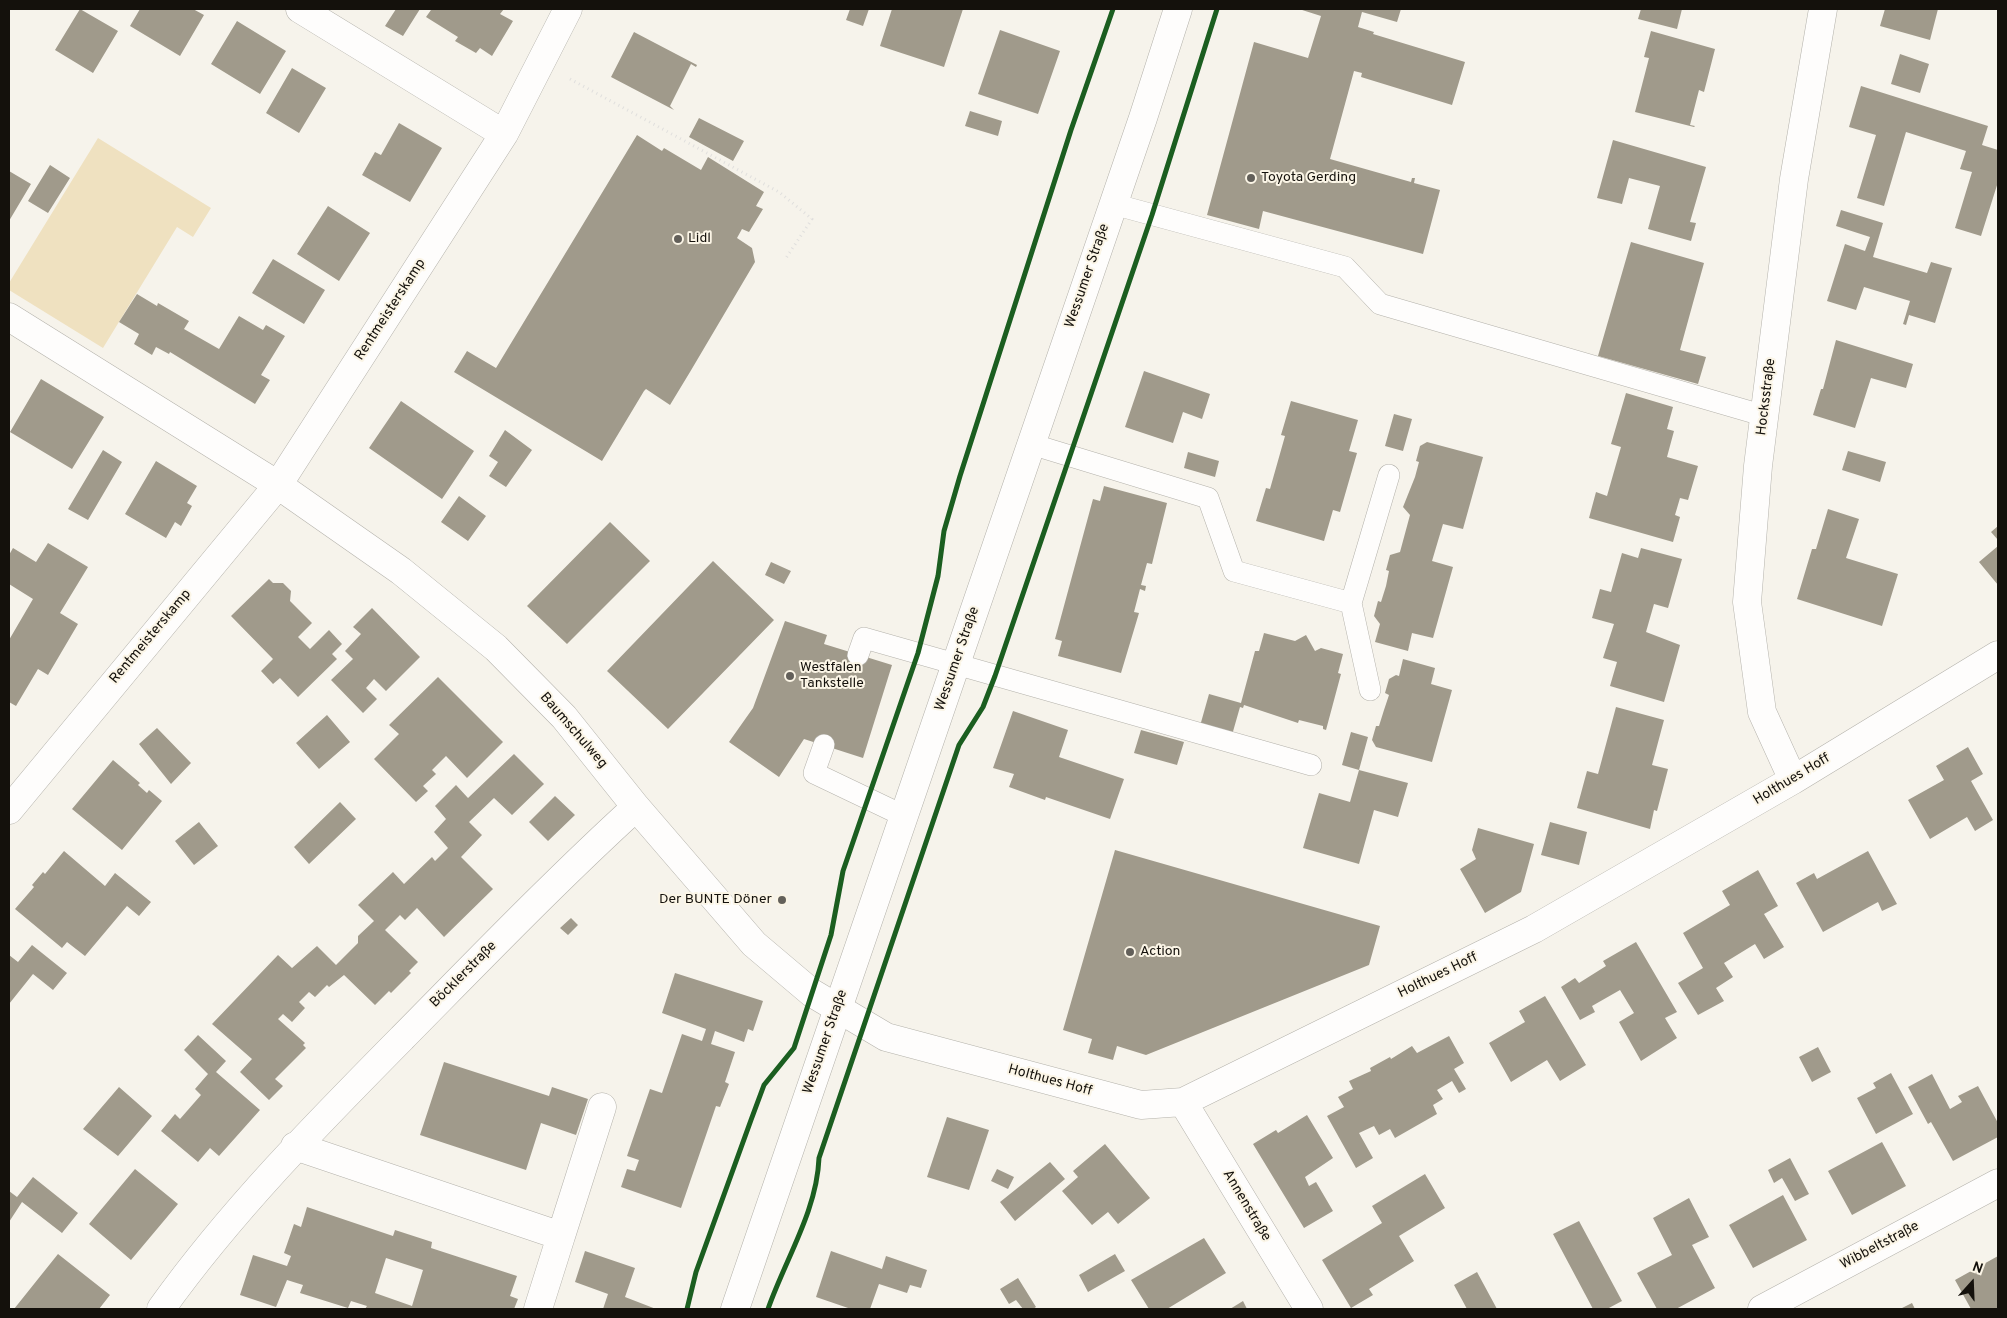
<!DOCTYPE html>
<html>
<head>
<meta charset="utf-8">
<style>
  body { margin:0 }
  #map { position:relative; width:2007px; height:1318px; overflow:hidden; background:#f6f3eb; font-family:Overpass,sans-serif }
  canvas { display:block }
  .frame { position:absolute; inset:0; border:10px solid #14110c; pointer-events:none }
  .north { position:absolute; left:1947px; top:1258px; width:50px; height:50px; -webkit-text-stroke:4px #fbf5e6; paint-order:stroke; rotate:20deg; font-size:14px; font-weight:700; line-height:20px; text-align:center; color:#14110c }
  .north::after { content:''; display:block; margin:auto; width:18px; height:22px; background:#14110c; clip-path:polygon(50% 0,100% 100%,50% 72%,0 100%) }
</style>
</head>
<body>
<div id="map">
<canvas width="2007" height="1318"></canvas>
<div class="frame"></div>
<div class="north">N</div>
</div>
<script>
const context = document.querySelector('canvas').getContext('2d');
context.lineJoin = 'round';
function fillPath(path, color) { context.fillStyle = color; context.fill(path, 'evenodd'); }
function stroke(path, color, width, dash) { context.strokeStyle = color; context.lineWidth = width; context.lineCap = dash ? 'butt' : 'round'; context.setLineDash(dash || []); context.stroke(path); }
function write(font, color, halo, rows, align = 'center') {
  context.font = font + ' Overpass,sans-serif'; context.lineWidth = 4; context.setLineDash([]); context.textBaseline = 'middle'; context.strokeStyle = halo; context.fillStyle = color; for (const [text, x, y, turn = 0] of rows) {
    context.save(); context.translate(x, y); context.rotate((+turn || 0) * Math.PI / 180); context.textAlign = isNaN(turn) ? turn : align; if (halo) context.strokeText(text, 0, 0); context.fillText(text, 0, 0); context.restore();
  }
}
const green = new Path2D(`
  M98 138 211 208 193 237 177 227 103 348 9 290V283Z`);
const building = new Path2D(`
  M80 9 118 31 93 73 55 50Z
  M140 9H193L204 15 180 56 130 26Z
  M396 9H420L403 36 385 26Z
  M429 9H504L500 14 513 21 492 56 480 48 476 53 455 41 458 37 426 17 431 10Z
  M850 9H869L863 26 846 20Z
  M892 9H963L944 67 880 46Z
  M1299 9H1401L1397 22 1362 12 1358 27 1374 32 1373 34 1465 62 1452 105 1361 77 1362 73 1354 71 1330 159 1411 182 1412 178H1415L1414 183 1440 190 1423 254 1263 211 1259 229 1207 215 1254 42 1308 58 1321 16Z
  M1641 9H1682L1677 29 1638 19Z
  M1885 9H1938L1930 40 1880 26Z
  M237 21 286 51 260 94 211 64Z
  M1000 30 1060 51 1038 114 978 94Z
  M1651 31 1715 49 1704 92 1699 90 1690 125 1695 126 1694 127 1635 112 1649 58 1644 57Z
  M634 32 697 65 696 67 691 64 670 106 674 110 611 77Z
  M1900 54 1929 64 1920 93 1891 84Z
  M292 68 326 88 299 133 266 113Z
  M1861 86 1988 126 1982 145 1998 150V182L1981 236 1955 228 1972 172 1960 169 1966 151 1906 132 1884 206 1857 198 1876 135 1849 127Z
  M970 111 1002 121 998 136 965 126Z
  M699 118 744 141 733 161 689 137Z
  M399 123 442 148 410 202 362 175 375 152 381 155Z
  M637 135 662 151 664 148 701 170 708 157 764 192 756 206 763 209 749 232 742 229 737 238 752 248 755 262 690 372 670 405 646 389 644 391 602 461 454 372 467 351 496 368Z
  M1613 140 1706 167 1690 222 1696 223 1691 241 1648 229 1660 186 1629 178 1622 204 1597 198Z
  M50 165 70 178 48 213 28 201Z
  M9 171 31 184 9 221Z
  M328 206 370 233 339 281 297 254Z
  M1841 210 1883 223 1873 257 1927 273 1931 262 1952 268 1935 323 1909 315 1906 325 1903 324 1910 301 1864 287 1856 310 1827 301 1845 244 1865 251 1870 237 1836 226Z
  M1631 242 1704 263 1680 350 1706 357 1698 384 1598 356Z
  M273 259 325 290 304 324 252 293Z
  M137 294 157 306 158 303 189 321 184 329 219 349 239 316 263 330 266 325 285 336 261 375 270 380 255 404 170 352 169 354 156 347 152 355 134 344 139 334 119 322Z
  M1836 340 1913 364 1906 388 1871 378 1855 428 1813 415 1821 389H1823Z
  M1144 371 1210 394 1202 419 1183 412 1173 443 1125 427Z
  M41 379 104 417 72 469 10 432Z
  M1626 393 1673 407 1667 429 1674 431 1667 457 1698 466 1688 500 1680 498 1675 515 1680 517 1673 542 1589 518 1596 492 1607 496 1621 447 1611 444Z
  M401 401 474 451 442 499 369 448Z
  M1291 401 1358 420 1349 451 1357 453 1340 512 1333 510 1324 541 1256 521 1266 488 1270 489 1285 436 1281 435Z
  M1394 414 1412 419 1403 451 1385 446Z
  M505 430 532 450 506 487 489 476 498 462 489 456Z
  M1427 442 1483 457 1463 529 1443 524 1432 561 1453 567 1433 638 1412 633 1408 651 1375 642 1380 624 1374 616 1378 601 1381 602 1386 586 1389 571 1386 570 1390 555 1400 552 1410 515 1403 507 1415 477 1419 462 1416 461 1420 446Z
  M103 450 122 462 88 520 68 509Z
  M1848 451 1886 462 1880 482 1842 470Z
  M1188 452 1219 461 1215 477 1184 468Z
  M156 461 197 486 187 503 192 506 181 526 175 522 166 538 125 514Z
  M1104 486 1167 503 1152 564 1147 563 1141 585 1146 586 1145 591 1140 589 1134 612 1139 613 1121 673 1058 656 1062 641 1055 639 1093 499 1100 501Z
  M459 496 486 516 468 541 441 522Z
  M1828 509 1859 519 1846 558 1898 574 1882 626 1797 599 1812 549H1816Z
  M610 522 650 561 567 644 527 606Z
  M1998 526V540L1991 532Z
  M48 543 88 567 60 613 78 624 48 675 38 669 16 706 9 702V640L33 599 9 584V555L13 548 36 562Z
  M1998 546V585L1979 562Z
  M1641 548 1682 559 1668 608 1654 604 1646 632 1680 645 1664 702 1610 686 1617 662 1603 658 1614 624 1592 618 1600 589 1611 592 1622 553 1638 558Z
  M713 561 774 620 668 729 607 671Z
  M771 562 791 571 784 584 765 575Z
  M269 579 273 583H283L291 591 290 601 312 623 298 637 310 649 329 630 342 644 332 654 337 659 298 697 280 678 273 684 261 671 273 659 231 616Z
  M372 608 420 657 386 691 374 679 366 688 377 699 363 713 331 680 353 659 345 651 361 634 353 627Z
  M785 621 827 635 824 644 892 665 863 758 804 739 779 777 729 742 753 708Z
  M1264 633 1295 641 1306 635 1315 651 1321 648 1343 654 1338 673 1341 674 1326 730 1323 729V726L1299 720 1298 723 1244 705 1243 708 1240 707 1232 735 1200 726 1209 694 1241 703 1255 651H1259Z
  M1403 659 1435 668 1431 684 1452 690 1432 762 1376 747 1372 740 1376 726H1379L1384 710 1389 695 1385 693 1389 679 1396 675 1399 676Z
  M438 677 503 742 467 778 446 756 432 770 436 774 423 786 428 791 416 802 374 759 399 734 389 725Z
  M1616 707 1664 720 1652 765 1668 769 1657 811 1654 810 1650 829 1577 808 1587 771 1598 774Z
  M1013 711 1068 730 1059 757 1124 779 1110 819 1046 797 1045 800 1009 787 1014 774 993 768Z
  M327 715 350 742 319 769 296 743Z
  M157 728 191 763 171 784 139 744Z
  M1141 730 1184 742 1177 765 1134 753Z
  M1351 732 1368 737 1359 770 1342 765Z
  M1968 747 1983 774 1971 781 1993 820 1975 831 1967 817 1930 839 1908 800 1944 780 1936 766Z
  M514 754 544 784 512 815 494 798 469 822 482 835 461 857 493 889 444 937 417 908 405 920 400 915 385 930 418 962 409 971 411 973 391 993 389 991 375 1005 344 975 329 987 327 985 315 997 309 992 299 1002 305 1008 292 1022 283 1014 278 1019 305 1043 303 1045 306 1048 275 1079 283 1086 269 1100 240 1072 252 1059 212 1024 278 955 292 968 317 946 336 965 358 943V936L374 921 358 905 393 872 404 884 432 857 435 861 448 848 434 832 446 819 435 806 456 785 468 798Z
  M113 760 140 783 138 785 147 793 149 790 162 801 122 850 72 809Z
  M1359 770 1408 783 1398 817 1374 810 1359 864 1303 848 1319 793 1350 802Z
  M555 796 575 815 548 841 529 822Z
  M340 802 356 819 309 864 294 847Z
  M199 822 218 846 194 865 175 841Z
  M1550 822 1587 832 1579 865 1541 855Z
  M1478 828 1534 844 1521 892 1485 913 1460 869 1476 859 1472 850Z
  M1115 850 1380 926 1369 965 1146 1055 1117 1046 1113 1060 1088 1053 1092 1039 1063 1030Z
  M64 851 105 886 115 873 151 902 139 916 127 906 85 956 67 942 62 948 15 909 34 887 32 885 43 872 45 874Z
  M1868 851 1897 904 1882 911 1878 902 1823 932 1796 883 1814 873 1817 879Z
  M1758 870 1778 906 1764 914 1784 947 1764 959 1755 944 1724 963 1733 977 1716 988 1724 1001 1698 1015 1678 983 1703 968 1683 933 1730 905 1722 891Z
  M571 918 578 925 568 935 560 928Z
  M1636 942 1677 1012 1665 1018 1677 1038 1641 1061 1619 1022 1634 1013 1620 990 1592 1006 1595 1012 1580 1020 1561 987 1575 978 1579 983 1606 966 1603 961Z
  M32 945 67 973 53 990 33 974 9 1004V955L18 962Z
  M675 973 763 1001 753 1031 748 1029 744 1042 715 1031 711 1044 735 1052 725 1082 729 1084 720 1107 716 1106 681 1208 621 1187 627 1169 635 1171 639 1160 627 1156 650 1089 662 1093 682 1034 702 1041 706 1029 662 1013Z
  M1545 996 1586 1065 1560 1081 1547 1060 1511 1082 1489 1043 1525 1022 1519 1011Z
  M198 1035 226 1061 216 1072 260 1110 219 1156 210 1148 198 1162 161 1131 175 1114 180 1119 201 1095 195 1089 208 1074 184 1050Z
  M1449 1036 1464 1063 1454 1069 1466 1089 1459 1093 1452 1081 1437 1090 1443 1099 1433 1105 1437 1114 1395 1138 1390 1129 1379 1135 1374 1126 1359 1133 1373 1158 1356 1168 1327 1116 1344 1107 1338 1097 1353 1089 1349 1081 1371 1071 1370 1068 1390 1057 1391 1059 1412 1046 1417 1053Z
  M1818 1047 1831 1072 1812 1082 1799 1057Z
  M444 1062 549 1096 552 1087 588 1099 576 1135 541 1123 526 1170 420 1135Z
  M1891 1073 1913 1114 1876 1134 1857 1098 1876 1088 1873 1083Z
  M1932 1074 1950 1109 1962 1102 1958 1096 1978 1086 1998 1123V1137L1953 1161 1931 1122 1928 1124 1908 1087Z
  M119 1087 152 1116 118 1156 83 1129Z
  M1307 1115 1333 1158 1305 1177 1309 1186 1316 1182 1333 1211 1304 1228 1253 1144 1276 1130 1278 1133Z
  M947 1117 989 1130 969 1190 927 1177Z
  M1882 1142 1906 1186 1852 1215 1828 1171Z
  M1105 1144 1150 1198 1118 1224 1108 1212 1092 1225 1062 1191 1078 1177 1073 1171Z
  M1790 1158 1809 1194 1795 1201 1782 1178 1774 1183 1768 1170Z
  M1050 1162 1065 1179 1015 1221 1000 1202Z
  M135 1169 178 1204 131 1260 89 1224Z
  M997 1169 1014 1177 1008 1189 991 1181Z
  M1425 1174 1445 1208 1399 1236 1414 1261 1369 1289 1373 1295 1351 1308 1322 1260 1382 1223 1372 1206Z
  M33 1177 78 1213 62 1233 22 1202 9 1222V1191L17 1197Z
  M1783 1195 1807 1240 1753 1268 1729 1225Z
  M1689 1198 1709 1237 1692 1245 1715 1288 1676 1309H1657L1637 1273 1672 1255 1653 1218Z
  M307 1207 393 1236 395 1230 432 1242 431 1248 517 1276 510 1296 518 1299 514 1309H365L367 1306 351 1301 348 1308 300 1293 303 1285 287 1280 276 1307 240 1295 253 1255 287 1266 291 1256 284 1253 294 1224 301 1227ZM386 1258 423 1270 412 1306 375 1293Z
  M1579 1221 1622 1301 1607 1309H1593L1553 1234Z
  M1204 1238 1226 1273 1167 1309H1149L1131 1280Z
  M585 1251 635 1268 625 1297 656 1309H603L608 1294 575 1282Z
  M831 1251 882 1269 886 1256 927 1270 921 1288 910 1285 907 1293 879 1284 870 1309H851L816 1297Z
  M58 1254 110 1295 99 1309H14Z
  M1115 1254 1125 1271 1088 1292 1079 1275Z
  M1998 1256V1309H1971L1955 1280Z
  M1477 1272 1497 1309H1467L1454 1285Z
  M1018 1278 1036 1307 1033 1309H1023L1016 1300 1009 1304 1000 1289Z
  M1243 1301 1247 1309H1230Z
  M1912 1303 1915 1309H1900Z`);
const path = new Path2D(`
  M570 79 779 192 812 219 786 258`);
const service = new Path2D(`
  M1113 204 1345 267 1380 304 1765 416
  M1031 444 1208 498 1234 571 1351 603 1389 475
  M1351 603 1370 690
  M858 655 864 638 1311 765
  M824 745 814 773 904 816`);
const minor = new Path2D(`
  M300 9 504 134
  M9 317 278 485 401 571 496 648 564 717 636 807 754 944 812 993 886 1037 1141 1105 1183 1102 1534 929 1793 780 1998 655
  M1793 780 1762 712 1747 602 1758 466 1794 179 1823 9
  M9 810 278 485 504 134 568 9
  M1183 1102 1309 1309
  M295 1146 561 1236 538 1309
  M561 1236 602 1107
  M161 1309C231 1211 317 1124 402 1038 479 960 555 881 636 807
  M1762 1309 1998 1183`);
const tertiary = new Path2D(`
  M735 1309 1143 118 1178 9`);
const cycleway = new Path2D(`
  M687 1309 696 1272 751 1120 764 1085 794 1048 831 935 843 871 918 653 938 576 944 531 960 476 1071 130 1113 9
  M768 1309C785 1260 817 1211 819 1158L959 745 983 707 995 676 1152 215 1217 9`);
const markers = [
  [1251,178,5,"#63605a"],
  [678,239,5,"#63605a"],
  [790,676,5,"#63605a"],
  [782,900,5,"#63605a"],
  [1130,952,5,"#63605a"]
];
const poiNames = [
  ["Toyota Gerding",1261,178],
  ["Lidl",688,239],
  ["Westfalen",800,668],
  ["Tankstelle",800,684],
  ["Der BUNTE Döner",772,900,"right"],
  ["Action",1140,952]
];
const streetNames = [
  ["Wessumer Straße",1088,276,-71],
  ["Rentmeisterskamp",391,310,-57],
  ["Hocksstraße",1767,397,-83],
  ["Rentmeisterskamp",151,637,-50],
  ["Wessumer Straße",958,659,-71],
  ["Baumschulweg",573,731,49],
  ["Holthues Hoff",1792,780,-31],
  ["Böcklerstraße",464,975,-45],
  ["Holthues Hoff",1438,976,-26],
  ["Wessumer Straße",826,1042,-71],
  ["Holthues Hoff",1050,1081,15],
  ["Annenstraße",1246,1206,59],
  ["Wibbeltstraße",1880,1246,-28]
];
fillPath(green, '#efe1c0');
fillPath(building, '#a09a8b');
stroke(service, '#b4b2ab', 22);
stroke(minor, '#b4b2ab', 29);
stroke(tertiary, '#b4b2ab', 29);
stroke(path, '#e0dfdd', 3, [1, 4]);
stroke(service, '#fefdfc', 21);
stroke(minor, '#fefdfc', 28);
stroke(tertiary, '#fefdfc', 28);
stroke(cycleway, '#1b5e20', 5);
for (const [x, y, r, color] of markers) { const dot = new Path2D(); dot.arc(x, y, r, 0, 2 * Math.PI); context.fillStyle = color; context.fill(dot); stroke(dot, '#fbf5e6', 2); }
write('14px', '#14110c', '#fbf5e6', poiNames, 'left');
write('14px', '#14110c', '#fbf5e6', streetNames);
</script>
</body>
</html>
